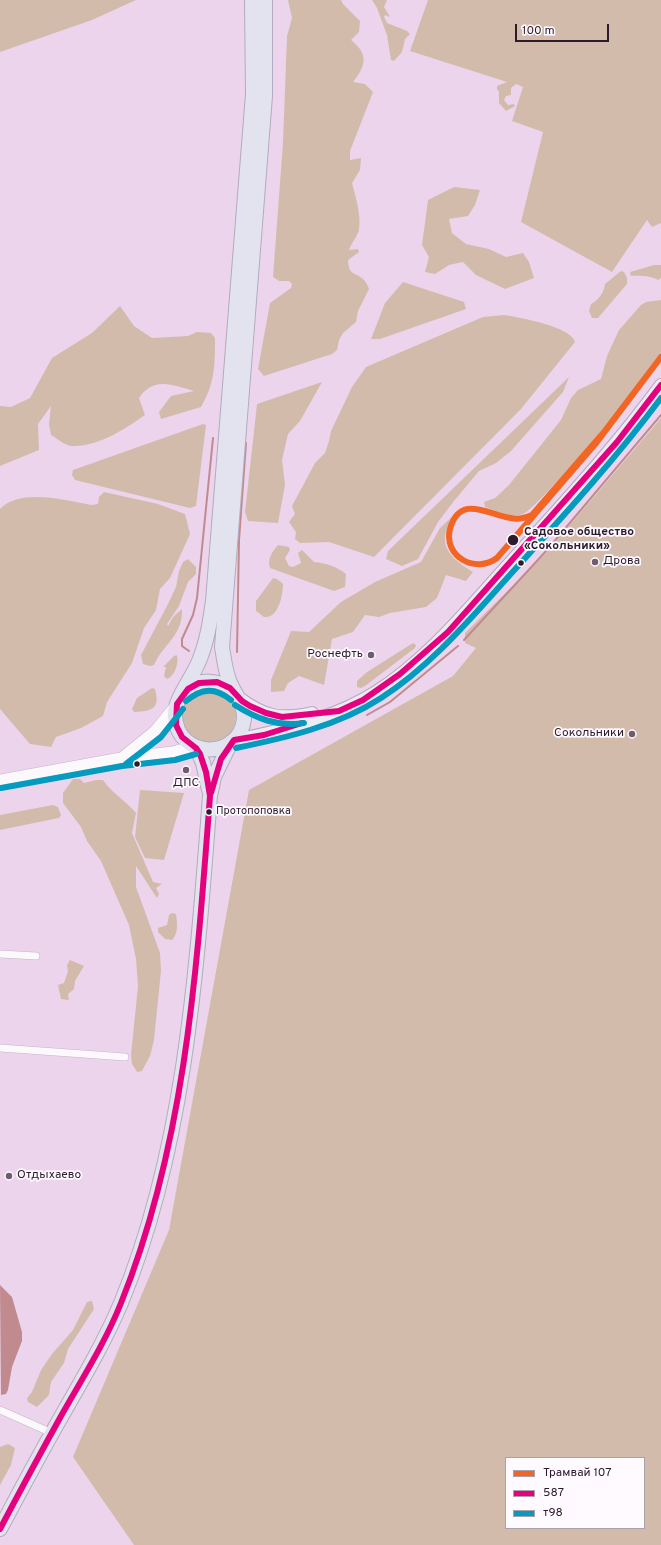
<!DOCTYPE html>
<html>
<head>
<meta charset="utf-8">
<style>
  body { margin:0 }
  #map { position:relative; width:661px; height:1545px; overflow:hidden; background:#ecd4ec; font-family:Overpass,sans-serif }
  canvas { display:block }
  .legend { position:absolute; left:505px; top:1457px; width:140px; height:72px; box-sizing:border-box; background:#fffaff; border:1px solid #aaa1ab; margin:0; padding:5px 7px; list-style:none; font-size:12px; color:#2b1b2c }
  .legend li { display:flex; align-items:center; gap:8px; height:20px }
  .legend b { width:20px; border:1px solid #aaa1ab }
  .scale { position:absolute; left:515px; top:24px; width:94px; height:18px; box-sizing:border-box; border:2px solid #2b1b2c; border-top:0; padding-left:5px; font-size:12px; line-height:14px; white-space:nowrap; color:#2b1b2c; -webkit-text-stroke:3px #fffaff; paint-order:stroke }
</style>
</head>
<body>
<div id="map">
<canvas width="661" height="1545"></canvas>
<ul class="legend">
<li><b style="height:5px;background:#f26522"></b>Трамвай 107</li>
<li><b style="height:5px;background:#e5007d"></b>587</li>
<li><b style="height:5px;background:#049bbe"></b>т98</li>
</ul>
<div class="scale">100 m</div>
</div>
<script>
const context = document.querySelector('canvas').getContext('2d');
context.lineJoin = 'round';
function fillPath(path, color) { context.fillStyle = color; context.fill(path, 'evenodd'); }
function stroke(path, color, width, dash) { context.strokeStyle = color; context.lineWidth = width; context.lineCap = dash ? 'butt' : 'round'; context.setLineDash(dash || []); context.stroke(path); }
function write(font, color, halo, rows, align = 'center') {
  context.font = font + ' Overpass,sans-serif'; context.lineWidth = 3.5; context.setLineDash([]); context.textBaseline = 'middle'; context.strokeStyle = halo; context.fillStyle = color; for (const [text, x, y, turn = 0] of rows) {
    context.save(); context.translate(x, y); context.rotate((+turn || 0) * Math.PI / 180); context.textAlign = isNaN(turn) ? turn : align; if (halo) context.strokeText(text, 0, 0); context.fillText(text, 0, 0); context.restore();
  }
}
const green = new Path2D(`
  M0 0H136L92 20 0 52Z
  M288 0H341L343 4 360 21 359 32 351 40C369 54 366 66 353 82L365 84 373 92 350 151V160L361 158 360 170 352 183C356 198 361 214 359 230 358 235 351 244 349 250L358 249 359 252 348 260C349 277 355 271 364 280 366 282 368 286 369 289L358 311 356 322 343 333 339 340 337 350 332 354 264 376 258 369 270 303 291 288 292 284 289 281H279L273 277 283 143 287 36 292 18Z
  M372 0H387L384 7 390 17 385 15 384 17 387 23 407 31 410 34 405 39 402 52 394 61 391 60 387 35 377 8Z
  M428 0H661V223L652 227 647 220 612 272 521 222 543 132 512 121 523 87 516 84 511 88V95L506 96 504 100 508 105 514 104 515 106 506 111 499 103V92L497 89V86L507 82 410 51Z
  M454 187 480 190 475 205 468 216 449 219 452 233 466 244 489 249 506 257 523 253 529 262 534 278 505 289 476 275 463 262 449 265 435 274 425 272 429 257 422 245 428 200Z
  M654 265H661V278L658 280C653 276 638 275 631 276L630 272Z
  M621 271 624 272 627 278V284L598 318H592L589 311 591 304C599 300 604 292 605 284Z
  M403 282 464 302 466 309 380 339H371L385 303Z
  M661 300C661 311 661 345 661 352 655 370 539 508 523 514 511 519 497 511 485 507L484 502 495 498 509 485 561 420 571 398 578 390 601 379 607 356 619 330 641 305 646 302Z
  M120 306 134 326 152 338 188 336 197 332 211 333 215 338C215 365 215 383 201 407L161 419 159 412 171 396 194 391C172 385 154 376 139 398L145 415C125 429 98 447 72 446 66 446 56 438 51 435L49 424 51 406 38 424 39 450 0 466V406L11 407 30 398 52 358 92 333Z
  M504 315C521 318 570 326 575 342L521 409 374 557 329 542 300 543 295 539 296 532 289 522 295 514 292 506 315 463 325 453 329 441 331 431 352 387 366 367 483 317Z
  M569 377 563 392 511 451 496 463 479 471 454 501 438 522 418 559 402 566 386 559 388 551Z
  M322 382 300 421 288 434 282 460 285 485 278 523 248 521 245 512 257 404Z
  M661 418V1545H134L73 1457 169 1230 249 790 453 676 476 648 465 643V633L546 553ZM506 1458H644V1528H506Z
  M203 424 206 425 196 506 190 508 75 480 72 475 73 470Z
  M104 492 158 504 185 514 190 534 170 578 160 589 156 610 144 628 132 663 107 702 103 716 81 728 56 737 51 747 30 744 0 709V509C20 488 65 500 91 505L98 504 99 497Z
  M456 513C453 519 446 528 445 536 443 553 460 564 473 572L466 581 446 575 437 598 426 607 390 613 379 617 365 615 353 632 332 639 324 685 299 676 288 683 284 691 271 692V680L291 631 309 632 341 602 375 582 421 562 440 528Z
  M278 545 289 547 290 550 285 558 289 566 293 567 301 563 298 553 302 550 314 562C326 563 336 566 346 574L345 587 334 591 270 568C267 559 272 552 278 545Z
  M188 559 196 567V574L188 582 179 606 167 624 168 626 173 617 182 609C183 636 163 644 154 665L150 666 143 664 141 655 168 604 176 587 179 571 183 562Z
  M273 578 277 579 283 584C283 596 278 619 264 617L256 611V601Z
  M413 643 416 645 415 648 365 686 361 688 357 687V681L367 672Z
  M177 655C179 663 175 676 167 679L164 676 166 667H163L174 656Z
  M152 688 155 689C160 708 154 711 134 712L132 709 137 698Z
  M182 716a27 27 0 1 1 54 0a27 27 0 1 1-54 0Z
  M73 779H80L84 783 96 780H103C113 794 126 801 136 813L132 833 153 882 162 884 156 888 159 894 157 898 136 866V887L160 953 161 971 154 1040 150 1056 142 1071 137 1072 132 1064 131 1055 138 986 136 959 129 925 101 861 87 841 81 827 63 803V793Z
  M140 790 184 793 164 860 145 858 135 837Z
  M53 805 58 807 61 815 59 818 0 830V815Z
  M172 913 176 914C177 922 179 933 172 940L165 939 158 932V928L167 925 169 915Z
  M70 960 84 966 75 981 74 989 68 994 69 1000 61 999 58 985 64 983 68 971 67 965Z
  M92 1301 94 1309 68 1349 64 1363 51 1382 49 1395 37 1407 28 1402 27 1398 32 1392 41 1370 52 1354 73 1330 87 1302Z
  M8 1444 15 1448 11 1465 0 1485V1447Z`);
const water = new Path2D(`
  M0 1285 12 1297 22 1332V1341L12 1367 8 1390 6 1394 1 1395Z`);
const stream = new Path2D(`
  M464 640 547 550 661 415
  M189 651 182 646V639L193 615 197 598 213 438
  M237 652 239 540 246 443
  M367 715 390 702 458 646`);
const street = new Path2D(`
  M0 954 36 956
  M0 1048 125 1057
  M0 1410 52 1433`);
const secondary = new Path2D(`
  M123 757 155 731 177 704
  M0 780 121 758 173 752 194 746`);
const primary = new Path2D(`
  M239 698C265 717 280 720 312 713
  M234 740C279 732 337 717 376 692 428 659 468 609 509 564 561 506 615 448 661 385`);
const highway = new Path2D(`
  M252 0 253 94 213 601C210 622 207 642 199 661 193 677 174 699 175 716 177 759 239 761 244 719 245 704 234 694 229 680 225 670 224 658 222 647L265 96V0
  M184 692C199 677 220 679 235 693
  M196 747 203 763 209 790
  M0 1529C17 1497 34 1465 52 1433 76 1390 102 1348 121 1303 186 1145 197 965 210 796L214 777 231 742`);
const bus1 = new Path2D(`
  M211 793 221 759 234 740 264 735 302 723
  M0 1529C20 1491 40 1454 61 1416 82 1379 105 1343 121 1303 186 1142 197 967 210 796L206 772 200 754 196 748 182 737 176 725 177 704 188 689 199 683 217 682 230 688 242 701 250 706 266 713 282 717 339 711 363 700 400 674 448 632 617 442 661 385`);
const bus2 = new Path2D(`
  M186 701C202 688 215 687 231 700
  M235 705C257 719 278 727 304 723
  M236 748C285 738 338 726 381 698 434 664 475 613 518 566 567 512 617 457 661 398
  M126 764 161 737 183 709
  M1 788 122 766 175 760 196 754`);
const tram1 = new Path2D(`
  M661 357 597 442 497 558C476 574 443 557 450 529 460 493 489 515 511 518 519 520 525 518 532 515L604 432Z`);
const markers = [
  [513,540,6,"#2b1b2c"],
  [595,562,4,"#6f5c6f"],
  [521,563,3.5,"#2b1b2c"],
  [371,655,4,"#6f5c6f"],
  [632,734,4,"#6f5c6f"],
  [137,764,3.5,"#2b1b2c"],
  [186,770,4,"#6f5c6f"],
  [209,812,3.5,"#2b1b2c"],
  [9,1176,4,"#6f5c6f"]
];
const busNames = [
  ["Протопоповка",216,812]
];
const stopNames = [
  ["Садовое общество",524,533],
  ["«Сокольники»",524,547]
];
const poiNames = [
  ["Дрова",603,562],
  ["Роснефть",363,655,"right"],
  ["Сокольники",624,734,"right"],
  ["ДПС",186,784,"center"],
  ["Отдыхаево",17,1176]
];
fillPath(green, '#d3bbac');
fillPath(water, '#c18a8e');
stroke(stream, '#c18a8e', 2);
stroke(street, '#c5b3c6', 8);
stroke(secondary, '#c5b3c6', 12);
stroke(primary, '#b3abbf', 14);
stroke(highway, '#b3abbf', 16);
stroke(street, '#fcf9fc', 7);
stroke(secondary, '#fcf9fc', 11);
stroke(primary, '#edecf4', 12);
stroke(highway, '#e3e3ef', 14);
stroke(bus1, '#e5007d', 6);
stroke(bus2, '#049bbe', 6);
stroke(tram1, '#f26522', 6);
for (const [x, y, r, color] of markers) { const dot = new Path2D(); dot.arc(x, y, r, 0, 2 * Math.PI); context.fillStyle = color; context.fill(dot); stroke(dot, '#fffaff', 1.5); }
write('11px', '#2b1b2c', '#fffaff', busNames, 'left');
write('bold 12px', '#2b1b2c', '#fffaff', stopNames, 'left');
write('12px', '#2b1b2c', '#fffaff', poiNames, 'left');
</script>
</body>
</html>
